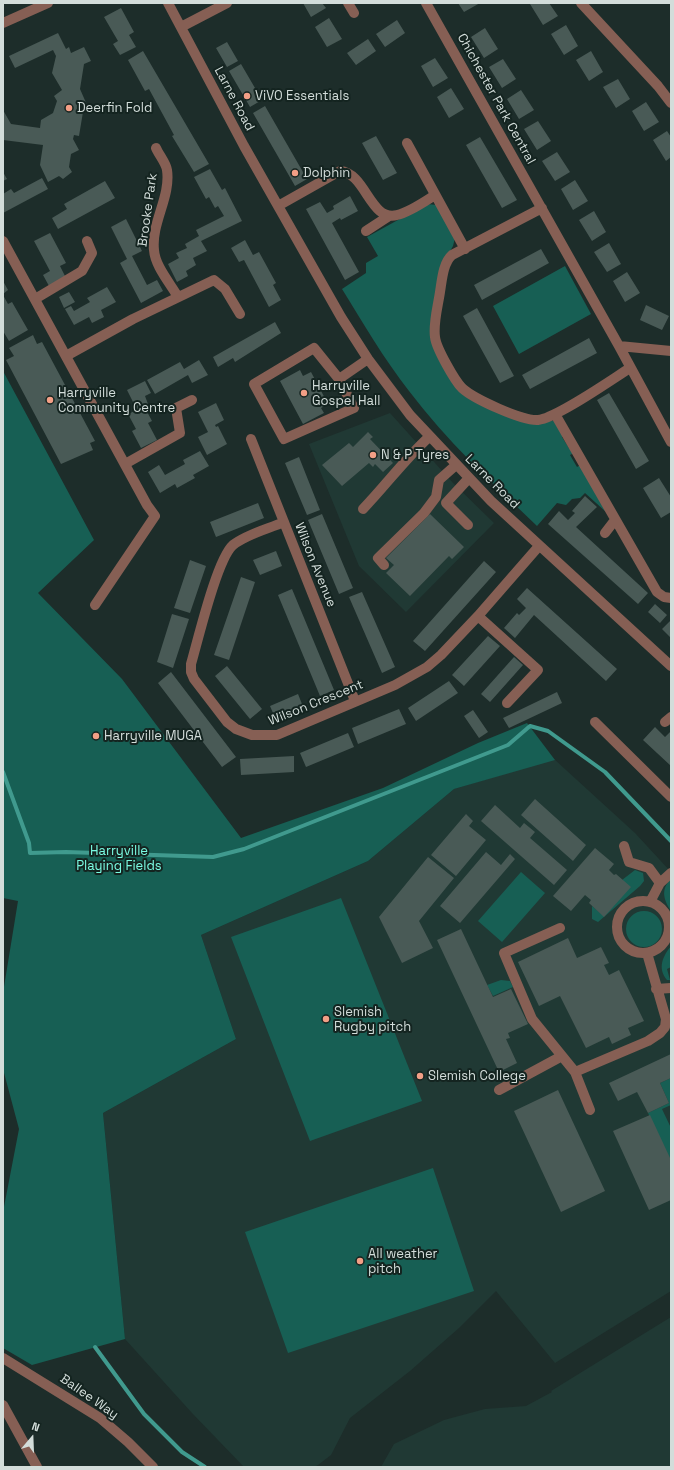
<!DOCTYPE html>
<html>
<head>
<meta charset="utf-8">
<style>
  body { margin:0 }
  #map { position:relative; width:674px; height:1470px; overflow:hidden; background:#1d2d2a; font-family:"Space Grotesk",sans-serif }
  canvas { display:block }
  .frame { position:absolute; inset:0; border:4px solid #d3ddda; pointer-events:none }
  .north { position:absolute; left:12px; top:1418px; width:40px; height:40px; -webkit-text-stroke:3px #142420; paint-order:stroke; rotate:19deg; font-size:11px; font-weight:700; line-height:16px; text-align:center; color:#d3ddda }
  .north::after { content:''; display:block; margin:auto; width:14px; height:18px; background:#d3ddda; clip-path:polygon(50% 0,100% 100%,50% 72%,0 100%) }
</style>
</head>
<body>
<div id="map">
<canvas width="674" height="1470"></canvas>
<div class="frame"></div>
<div class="north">N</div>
</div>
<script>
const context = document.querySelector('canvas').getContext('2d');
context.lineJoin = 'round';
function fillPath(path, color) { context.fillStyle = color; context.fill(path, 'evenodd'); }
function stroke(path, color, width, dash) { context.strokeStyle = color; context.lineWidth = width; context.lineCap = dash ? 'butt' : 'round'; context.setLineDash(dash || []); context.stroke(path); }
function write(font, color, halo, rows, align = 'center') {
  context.font = font + ' "Space Grotesk",sans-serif'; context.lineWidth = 4; context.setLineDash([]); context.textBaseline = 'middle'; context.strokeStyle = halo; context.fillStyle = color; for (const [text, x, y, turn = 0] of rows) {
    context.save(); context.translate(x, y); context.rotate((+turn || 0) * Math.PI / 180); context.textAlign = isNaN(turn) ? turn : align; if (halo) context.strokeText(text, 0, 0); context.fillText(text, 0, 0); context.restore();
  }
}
const built = new Path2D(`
  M390 413 453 483 494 523 406 612 359 566 309 444Z
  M554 759 635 833 671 872V1291L555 1363 496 1291 459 1328 410 1371 350 1418 331 1455 318 1465 314 1467H244L192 1413 125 1339 103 1113 236 1039 201 935 368 861 454 789Z
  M671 1317V1467H381L394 1444 444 1420 485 1409 526 1406 552 1392 551 1391Z`);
const green = new Path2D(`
  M427 204 437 205 455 238 453 246 439 271V355L481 402 554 421 565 435 562 437 569 448 576 452 570 455 577 467 582 464 606 512 585 493 580 498 572 499 566 505 557 503 537 526C492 483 446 440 409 391 384 359 363 323 342 289L366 273V263L378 256 367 237Z
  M565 266 591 314 519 354 493 306Z
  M3 371 94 540 38 593 122 679 241 838 383 788 478 743 527 723 555 760 454 789 368 861 201 935 236 1039 103 1113 125 1339 32 1365 3 1348V1212L19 1129 3 1069V993L18 901 3 898Z
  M635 870 643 873 644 881 640 886 598 922 592 919V906L604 916 622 880Z
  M521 872 545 893 502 942 478 921Z
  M671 879V911C664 900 660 890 671 879Z
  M341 898 422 1101 310 1141 231 937Z
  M626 929a18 18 0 1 1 36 0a18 18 0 1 1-36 0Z
  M671 946V967L667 969 670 980H667C657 968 663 956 671 946Z
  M501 980 510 981 513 987 493 996 487 985Z
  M671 1078V1105L662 1109 671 1128V1161L648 1113 669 1103 660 1083Z
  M433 1168 474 1291 288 1353 245 1232Z`);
const stream = new Path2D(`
  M3 772 29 843 30 853 66 852 213 857 244 849 508 745 530 726 548 731 605 772 671 841
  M95 1347 144 1414 182 1452 205 1467`);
const building = new Path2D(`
  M303 3H322L326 8 311 17Z
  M458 3H480L464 12Z
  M533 3H549L558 16 543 25 530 4Z
  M121 8 134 32 129 35 136 47 120 55 113 44 118 41 104 17Z
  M329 18 342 39 327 47 315 27Z
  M397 20 405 33 385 47 376 34Z
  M566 25 578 46 564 55 551 34Z
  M485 28 498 49 484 58 471 37Z
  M58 33 66 49 69 47 71 53 84 47 91 61 84 64 80 89 87 105 84 106 79 136 74 135 73 139 79 150 71 154 69 167 72 172 63 179 59 176 48 182 40 165 43 145 3 140V110L11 124 40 128 41 120 53 113 57 101 54 96 62 90 52 73 56 56 53 50 15 68 9 56Z
  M368 39 376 51 356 65 347 53Z
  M227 42 238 61 227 67 216 48Z
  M143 51 209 164 194 172 172 136 174 135 149 89 145 91 128 60Z
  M591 51 603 72 589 81 576 60Z
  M435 58 448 78 433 87 421 66Z
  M503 59 516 79 502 88 489 67Z
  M241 64 262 100 250 107 229 71Z
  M618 79 630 99 616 108 603 87Z
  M451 88 464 109 449 118 437 97Z
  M521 90 534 110 519 119 507 99Z
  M646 102 659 122 644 131 632 111Z
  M265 106 307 179 295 186 253 113Z
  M538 121 551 141 537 150 524 129Z
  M667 131 671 137V157L666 161 653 140Z
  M376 136 397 173 383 180 362 143Z
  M480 137 517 200 502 208 466 145Z
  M557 152 570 172 555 181 542 161Z
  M210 169 222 190 225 188 242 221 201 241 207 251 193 258 196 265 186 271 188 276 177 282 168 264 179 258 176 253 187 248 185 244 199 236 196 230 224 216 218 206 215 208 209 197 206 199 194 177Z
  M3 172 7 179 3 181Z
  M42 178 48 189 3 213V194L11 189 14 193Z
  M575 180 588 201 573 210 561 189Z
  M105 181 115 198 58 229 52 218 67 209 64 204Z
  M350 196 358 211 341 220 340 218 332 223 359 272 345 280 306 209 320 202 327 213 334 209 333 206Z
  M594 211 606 232 592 241 579 220Z
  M126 219 142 251 132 256 147 285 157 280 163 291 141 303 120 263 127 259 111 227Z
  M50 233 66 263 60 266 66 278 49 286 43 275 50 271 34 241Z
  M245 240 253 255 259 252 276 283 273 285 281 300 269 307 244 260 239 262 231 248Z
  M609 243 621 264 607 272 594 252Z
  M541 249 549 263 482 300 474 285Z
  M627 272 640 293 625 302 613 281Z
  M3 281 8 290 3 294Z
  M107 287 116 302 101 310 104 317 92 323 89 317 74 325 65 309 71 306 74 311 90 302 87 298Z
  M69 292 75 302 64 308 59 297Z
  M3 295 8 304 12 302 28 330 9 341 3 331Z
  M646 305 669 316 662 330 640 320Z
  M477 308 514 376 500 383 463 316Z
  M275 322 281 333 235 362 233 358 218 367 213 357Z
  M33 335 37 344 42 342 95 441 90 443 93 450 61 464 6 360 14 356 9 348Z
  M589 338 597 353 530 389 522 375Z
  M199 360 208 375 192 383 188 375 155 394 147 380 180 362 184 369Z
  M300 370 303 376 311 372 328 404 321 408 324 413 303 424 280 381Z
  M145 381 151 393 145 396 148 404 144 406 152 421 148 423 157 440 141 448 132 431 136 429 128 414 137 410 127 390Z
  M609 393 649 461 636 469 597 400Z
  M216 403 224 420 215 425 216 427 218 426 227 444 207 455 198 437 208 432 198 412Z
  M368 432 373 437 370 439 393 463 383 472 375 464 373 467 369 463 342 486 322 465 349 443 353 447Z
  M200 451 209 466 193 475 195 478 177 488 175 484 160 493 148 472 159 465 165 475 185 464 183 460Z
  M299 457 320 510 307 515 285 463Z
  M659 478 671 497V512L661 518 643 488Z
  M585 496 597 507 576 527 648 593 638 604 548 524 559 511 568 520 575 513 572 511Z
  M258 503 264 518 216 537 210 522Z
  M322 514 353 588 339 594 308 520Z
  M430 514 464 547 452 559 449 556 410 596 386 573 394 565 386 558Z
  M276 551 282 566 260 575 253 560Z
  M190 560 206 566 190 613 174 608Z
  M484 561 496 572 425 651 413 641Z
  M241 577 255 582 229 660 214 655Z
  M527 588 617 669 606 681 534 615 515 638 504 628 517 613 519 615 526 608 517 599Z
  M292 589 334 690 320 696 278 595Z
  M362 592 395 667 382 673 349 597Z
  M655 604 667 615 660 623 648 612Z
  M172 614 189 619 173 668 157 662Z
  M671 620V638L662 629Z
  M488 636 500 646 464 686 452 675Z
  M514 657 523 665 490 702 481 694Z
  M227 666 262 709 250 719 215 676Z
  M171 672 236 757 222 767 158 683Z
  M449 681 458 693 416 721 408 708Z
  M557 692 562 703 509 728 503 718Z
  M298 694 304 709 276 720 270 706Z
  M399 709 406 724 358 744 352 728Z
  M473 710 488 732 479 738 464 716Z
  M655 727 665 737 671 731V766L643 740Z
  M348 733 354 747 306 767 300 753Z
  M294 756V772L241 775 240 759Z
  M535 799 586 845 573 861 521 815Z
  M495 805 520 828 524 823 535 832 530 838 567 870 554 885 481 821Z
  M466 814 473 821 469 826 486 840 456 876 431 855Z
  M595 848 614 864 609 870 614 875 616 874 631 887 604 917 589 903 591 900 585 895 571 911 553 896Z
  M486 852 501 865 510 854 515 859 460 923 440 906Z
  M428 857 454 878 419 921 433 948 402 963 379 917Z
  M461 929 493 997 511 989 528 1024 508 1033 510 1038 506 1039 517 1063 499 1072 437 940Z
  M568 938 577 958 601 947 609 963 604 965 609 975 619 970 644 1021 628 1028 631 1035 612 1044 609 1037 586 1048 560 996 539 1006 518 962Z
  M671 1054V1078L660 1083 669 1103 648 1113 637 1092 618 1101 609 1083Z
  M558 1090 605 1191 561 1212 514 1111Z
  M650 1115 671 1160V1200L649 1210 613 1131Z`);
const minor = new Path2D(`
  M168 3 244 146 341 317 368 359 410 415 491 501 671 666
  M348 3 354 13
  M426 3 619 346 671 442
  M581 3 658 86 671 103
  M3 23 48 3
  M181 27 227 3
  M407 143 465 249
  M156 148C159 155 166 163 167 170 171 197 151 223 154 250 155 266 170 283 178 297
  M278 206 340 171C366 173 370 222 397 215 410 212 424 202 435 195
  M542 208 452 255C443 263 442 280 440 292 438 306 433 323 435 337 436 348 455 381 462 388 474 399 522 421 538 420 557 418 611 380 630 368
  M366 231 389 216
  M3 241 147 505 155 516 95 605
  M35 299 82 271 92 253 87 241
  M619 346 671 351
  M66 356 133 319 214 280 225 289 240 314
  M339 379 314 348 254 384 284 439 354 408 339 379 368 359
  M555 414 657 592 664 597 671 598
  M251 439 355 701
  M125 464 180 433 176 408 192 400
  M363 509C386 485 405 459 429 437
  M284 522C268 529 247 534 233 545 217 559 198 640 191 664V672L194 679 227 722 236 729 252 735H277L395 685 427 667 441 655 478 616 539 546
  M468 525 446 503 469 478
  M605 533 615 520
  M384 565 378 558 424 513 436 497 439 480 456 465
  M478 616 538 670 507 703
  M595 722 671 797
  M665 722 671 717
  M624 846 629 862 649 868 660 883
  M617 927a26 26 0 1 1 52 0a26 26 0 1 1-52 0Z
  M650 902 660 883 671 873
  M560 928 504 953 532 1019 575 1072
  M656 989 671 988
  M499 1090 562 1056
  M590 1110 575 1072 648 1041 660 1033 665 1027 666 1019 647 953
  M3 1358 100 1418 128 1442 153 1467
  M3 1405 37 1467`);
const markers = [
  [247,96,4,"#f39f86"],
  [69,108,4,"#f39f86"],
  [295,173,4,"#f39f86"],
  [304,393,4,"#f39f86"],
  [50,400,4,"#f39f86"],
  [373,455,4,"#f39f86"],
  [96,736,4,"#f39f86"],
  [326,1019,4,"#f39f86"],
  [420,1076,4,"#f39f86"],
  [360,1261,4,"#f39f86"]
];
const poiNames = [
  ["ViVO Essentials",255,96],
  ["Deerfin Fold",77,108],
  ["Dolphin",303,173],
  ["Harryville",312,386],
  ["Gospel Hall",312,401],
  ["Harryville",58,393],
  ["Community Centre",58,408],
  ["N & P Tyres",381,455],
  ["Harryville MUGA",104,736],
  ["Slemish",334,1012],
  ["Rugby pitch",334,1027],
  ["Slemish College",428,1076],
  ["All weather",368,1254],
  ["pitch",368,1269]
];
const streetNames = [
  ["Larne Road",234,99,62],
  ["Chichester Park Central",496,99,61],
  ["Brooke Park",148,210,-82],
  ["Larne Road",492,482,45],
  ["Wilson Avenue",315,565,68],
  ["Wilson Crescent",316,703,-22],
  ["Ballee Way",89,1397,35]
];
const parkNames = [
  ["Harryville",119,851],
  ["Playing Fields",119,866]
];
fillPath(built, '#203934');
fillPath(green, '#175f54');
stroke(stream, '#409a8e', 4);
fillPath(building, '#495a56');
stroke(minor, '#865f54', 10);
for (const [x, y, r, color] of markers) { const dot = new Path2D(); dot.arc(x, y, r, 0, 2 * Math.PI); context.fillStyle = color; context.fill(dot); stroke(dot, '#142420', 1.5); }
write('13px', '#d3ddda', '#142420', poiNames, 'left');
write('13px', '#d3ddda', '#142420', streetNames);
write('13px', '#7afae2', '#142420', parkNames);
</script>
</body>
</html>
